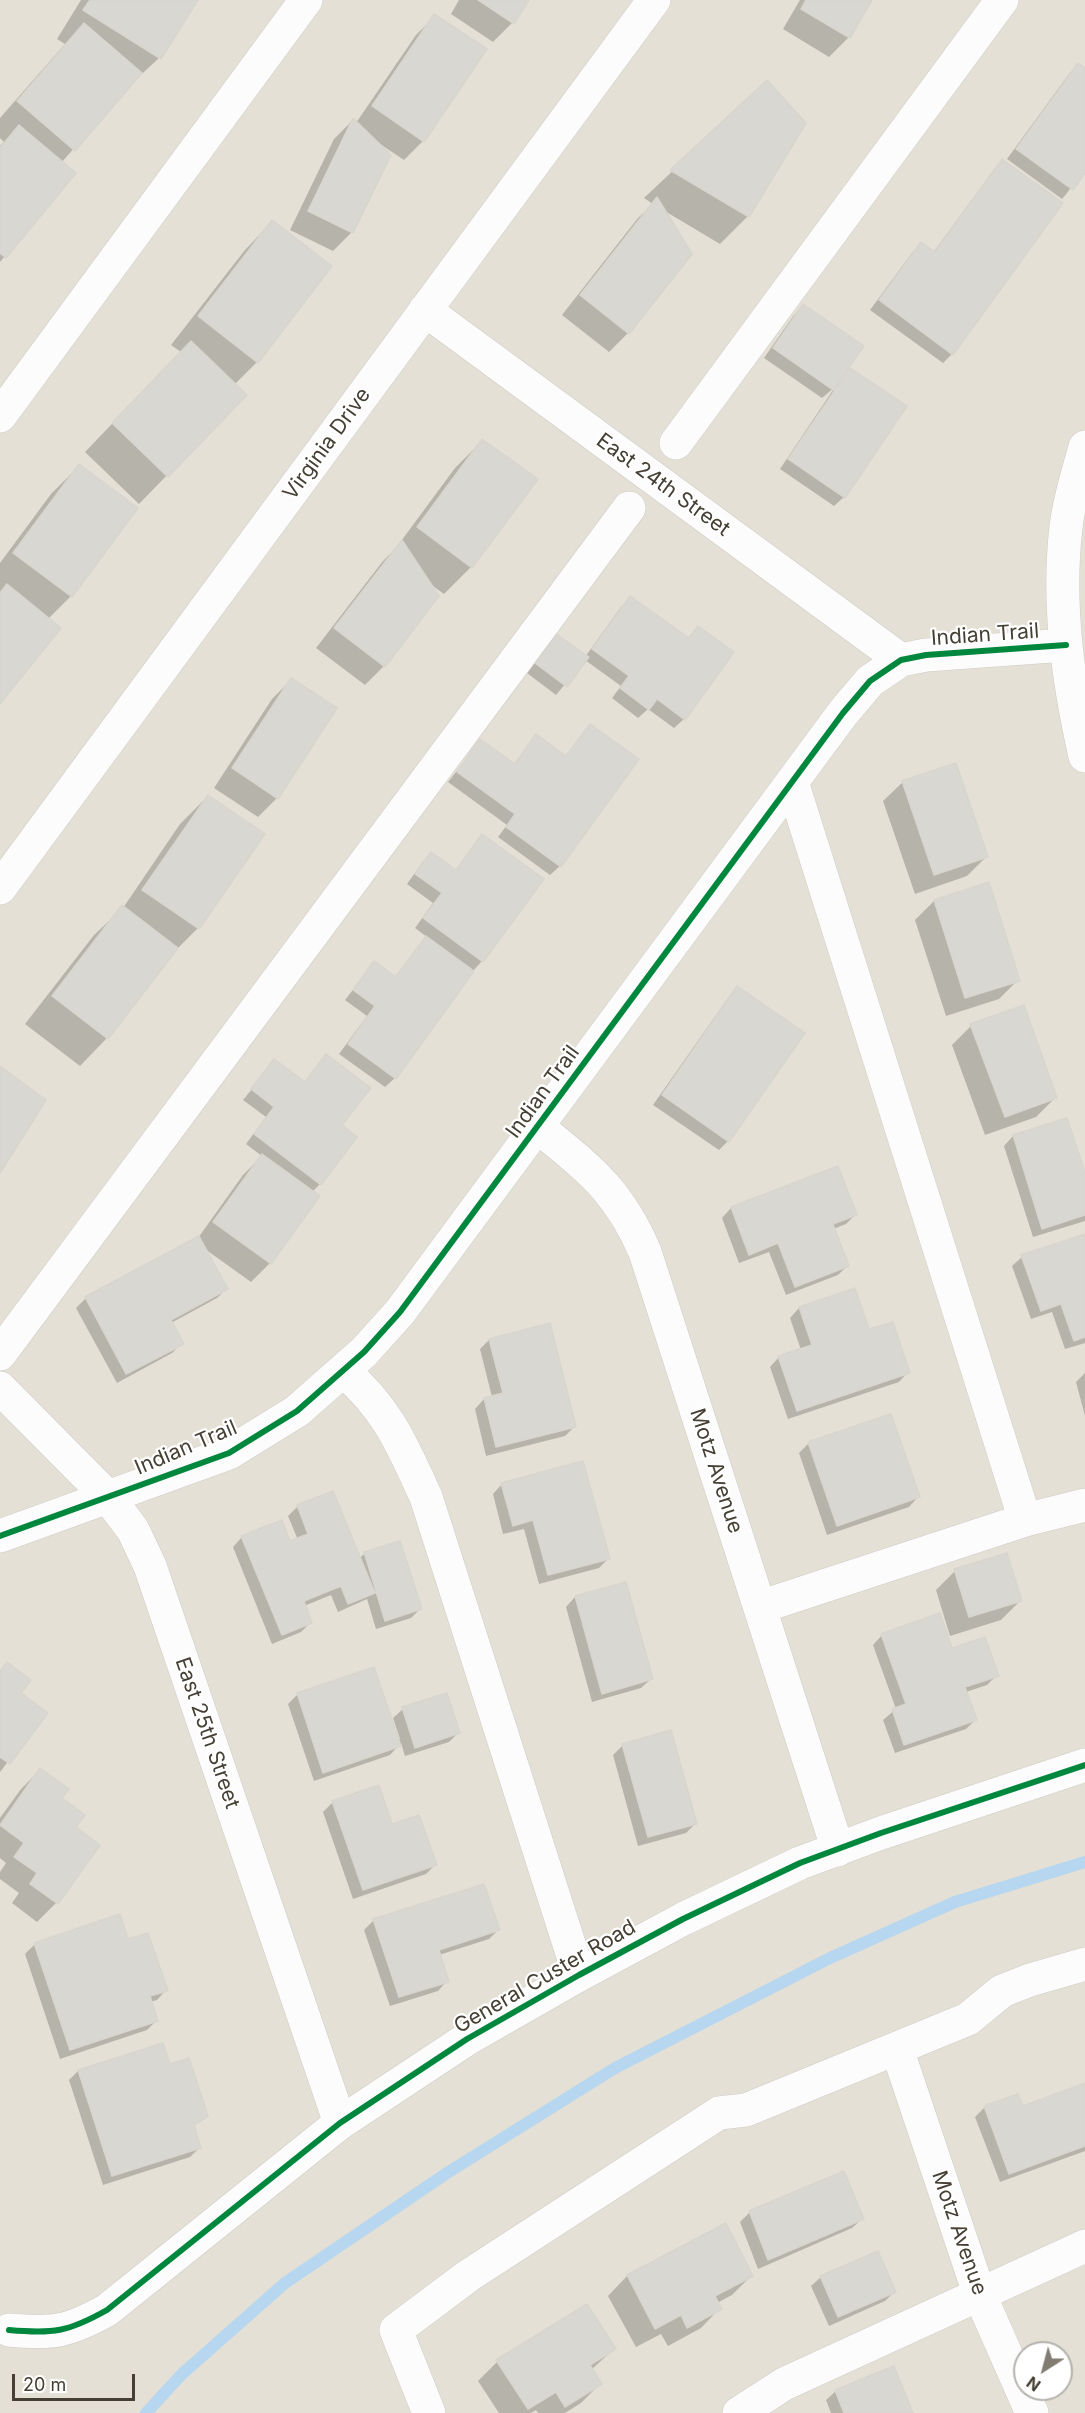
<!DOCTYPE html>
<html>
<head>
<meta charset="utf-8">
<style>
  body { margin:0 }
  #map { position:relative; width:1085px; height:2413px; overflow:hidden; background:#f0eee8; font-family:Inter,sans-serif }
  canvas { display:block }
  .north { position:absolute; left:1013px; top:2341px; width:60px; height:60px; box-sizing:border-box; background:#fff; border:2px solid #b5b3ae; border-radius:50%; rotate:216deg; font-size:16px; font-weight:700; line-height:24px; text-align:center; color:#464034 }
  .north::after { content:''; display:block; margin:auto; width:21px; height:27px; background:#827d73; clip-path:polygon(50% 0,100% 100%,50% 72%,0 100%) }
  .scale { position:absolute; left:12px; top:2374px; width:123px; height:27px; box-sizing:border-box; border:3px solid #464034; border-top:0; padding-left:8px; font-size:18px; line-height:21px; white-space:nowrap; color:#464034; -webkit-text-stroke:4px #fff; paint-order:stroke }
</style>
</head>
<body>
<div id="map">
<canvas width="1085" height="2413"></canvas>
<div class="north">N</div>
<div class="scale">20 m</div>
</div>
<script>
const context = document.querySelector('canvas').getContext('2d');
context.lineJoin = 'round';
function fillPath(path, color) { context.fillStyle = color; context.fill(path, 'evenodd'); }
function stroke(path, color, width, dash) { context.strokeStyle = color; context.lineWidth = width; context.lineCap = dash ? 'butt' : 'round'; context.setLineDash(dash || []); context.stroke(path); }
function write(font, color, halo, rows, align = 'center') {
  context.font = font + ' Inter,sans-serif'; context.lineWidth = 4.5; context.setLineDash([]); context.textBaseline = 'middle'; context.strokeStyle = halo; context.fillStyle = color; for (const [text, x, y, turn = 0] of rows) {
    context.save(); context.translate(x, y); context.rotate((+turn || 0) * Math.PI / 180); context.textAlign = isNaN(turn) ? turn : align; if (halo) context.strokeText(text, 0, 0); context.fillText(text, 0, 0); context.restore();
  }
}
const residential = new Path2D(`
  M0 0H1085V2413H0ZM1025 2353H1061V2389H1025Z`);
const shadow = new Path2D(`
  M81 0H196L159 58 130 85 61 163 74 173 0 262V146L4 142 0 138V118L65 44 57 39Z
  M459 0H528L512 23 493 42 451 14Z
  M800 0H871L849 37 829 57 783 29Z
  M435 16 423 141 404 160 377 142 352 232 333 251 290 230 334 139 353 120 356 123 416 35Z
  M1078 65 1085 70V171L1062 199 1007 159 1069 74Z
  M767 82 804 123 747 217 720 244 663 210 628 333 609 352 562 315 638 218 653 204 644 198Z
  M1002 161 952 354 943 363 870 310 912 253 921 244 933 253 993 171Z
  M272 222 257 362 234 385 245 395 139 504 85 452 181 352 171 345 245 250Z
  M804 306 839 381 850 370 844 497 834 506 780 469 835 387 822 398 764 358 794 315Z
  M482 441 471 567 444 594 430 584 437 596 384 666 365 685 316 648 383 561 396 548 455 468Z
  M79 466 71 596 48 619 0 702V563L51 494Z
  M631 598 687 639 698 628 684 719 674 728 648 709 638 718 612 698 621 686 585 660 556 695 527 673 556 636 585 657 621 607Z
  M291 680 277 798 258 817 214 788 272 699Z
  M590 726 637 760 560 866 550 875 498 837 507 825 448 782 481 741 513 765 537 736 565 757Z
  M903 782 986 857 967 876 915 894 883 801Z
  M208 796 263 834 198 928 170 956 107 1038 80 1066 25 1024 94 935 123 908 180 824Z
  M482 836V961L473 971 395 1078 385 1087 339 1054 367 1016 345 1000 374 963 394 978 427 937 415 928 433 903 407 884 422 863 431 854 455 871Z
  M934 901 1018 980 999 999 946 1016 915 920Z
  M738 988 728 1141 719 1150 653 1105 728 998Z
  M971 1026 1056 1097 1036 1117 985 1135 952 1045Z
  M326 1056 340 1126 320 1184 312 1192 318 1197 270 1263 251 1282 205 1249 226 1289 217 1298 171 1323 182 1343 172 1353 117 1383 76 1308 86 1298 198 1238 243 1175 262 1156 246 1144 266 1117 243 1100 275 1061 304 1083Z
  M1013 1136 1085 1178V1221L1033 1237 1004 1146Z
  M837 1168 855 1215 846 1224 833 1229 847 1266 838 1275 786 1295 769 1252 739 1263 722 1218 731 1208Z
  M1085 1235V1343L1065 1349 1052 1312 1031 1319 1012 1266 1022 1257Z
  M854 1290 868 1331 908 1372 899 1382 788 1419 770 1367 779 1357 801 1350 790 1318 799 1308Z
  M489 1340 575 1426 565 1436 486 1456 475 1409 484 1399 492 1397 480 1349Z
  M1085 1373V1416L1076 1382Z
  M809 1443 918 1497 909 1507 827 1535 799 1453Z
  M502 1484 608 1559 599 1568 539 1584 524 1529 503 1534 493 1494Z
  M298 1506 359 1559 365 1553 420 1609 411 1618 376 1629 367 1599 338 1612 331 1595 304 1606 311 1622 301 1632 272 1644 233 1547 242 1537 289 1543 298 1540 288 1516Z
  M955 1571 1020 1601 1001 1620 950 1636 936 1590Z
  M575 1597 651 1679 641 1688 592 1702 566 1607Z
  M882 1635 951 1650 997 1675 987 1685 966 1692 975 1720 966 1729 895 1753 883 1720 896 1709 873 1645Z
  M0 1671 19 1694 45 1713 0 1772Z
  M298 1694 397 1740 400 1739 393 1718 403 1709 458 1733 449 1742 405 1756 401 1743 390 1755 314 1781 288 1704Z
  M623 1745 696 1823 686 1833 638 1846 613 1755Z
  M40 1770 60 1798 74 1828 56 1903 37 1922 12 1903 19 1893 0 1879V1872L6 1863 0 1858V1818L21 1789Z
  M333 1802 391 1826 435 1865 426 1874 353 1899 323 1812Z
  M483 1885 498 1930 489 1939 439 1955 447 1981 438 1991 390 2006 364 1930 373 1921Z
  M127 1941 166 1990 157 2000 150 2002 156 2021 147 2030 60 2059 25 1954 35 1944Z
  M169 2065 206 2115 193 2127 200 2147 190 2157 103 2185 69 2080 78 2071Z
  M1085 2085V2151L1000 2182 975 2117 985 2107 1022 2108Z
  M843 2173 862 2219 852 2228 758 2269 740 2222 750 2212Z
  M725 2225 751 2276 732 2295 717 2303 720 2308 701 2328 668 2346 661 2334 636 2347 608 2296 627 2276Z
  M821 2277 895 2291 885 2301 829 2326 811 2286Z
  M614 2349 591 2370 600 2384 581 2403 565 2413H538L536 2410 531 2413H499L478 2381 497 2362Z
  M836 2391 912 2413H831L826 2400Z`);
const stream = new Path2D(`
  M146 2413 182 2374 285 2283 447 2173 615 2068 830 1958 955 1902 1085 1862`);
const building = new Path2D(`
  M90 0H198L161 59 83 10Z
  M478 0H529L514 24Z
  M806 0H872L850 38 801 9Z
  M434 14 487 49 424 142 372 106Z
  M84 23 142 73 75 151 17 101Z
  M1078 63 1085 68V173L1073 190 1016 149Z
  M767 80 806 123 749 217 670 170Z
  M353 118 391 155 353 233 308 211Z
  M19 125 76 173 6 258 0 253V148Z
  M1002 159 1063 203 953 355 879 300 921 242 935 252Z
  M657 197 692 254 629 334 580 295Z
  M272 220 332 266 258 363 198 316Z
  M803 304 864 346 833 390 773 348Z
  M191 341 247 395 168 477 112 423Z
  M850 368 907 406 845 498 788 459Z
  M482 439 538 479 472 568 417 527Z
  M79 464 138 508 72 597 13 553Z
  M402 540 439 596 385 667 334 628Z
  M7 584 61 628 0 704V593Z
  M630 596 689 638 698 626 734 652 685 720 657 699 649 710 620 688 629 676 592 649Z
  M556 634 589 657 567 687 535 663Z
  M291 678 337 708 278 799 232 768Z
  M590 724 639 759 561 867 506 827 515 814 457 772 480 739 515 764 536 734 566 756Z
  M956 763 988 857 934 875 902 781Z
  M208 795 265 834 199 929 142 890Z
  M482 834 544 879 483 962 423 918 442 893 415 874 431 852 456 870Z
  M989 882 1020 981 965 998 934 900Z
  M122 905 178 948 108 1039 52 996Z
  M426 936 474 971 396 1079 348 1044 375 1006 353 990 374 961 396 977Z
  M737 986 805 1033 729 1142 662 1095Z
  M1024 1005 1057 1098 1005 1117 970 1024Z
  M326 1054 371 1088 342 1125 357 1137 321 1185 254 1134 274 1107 251 1089 274 1059 305 1082Z
  M0 1066 46 1100 0 1173Z
  M1067 1118 1085 1173V1215L1042 1229 1013 1135Z
  M262 1154 320 1196 271 1264 213 1222Z
  M838 1166 857 1215 833 1224 849 1266 795 1287 778 1243 749 1255 731 1207Z
  M1085 1234V1337L1074 1341 1061 1304 1041 1311 1021 1255Z
  M199 1236 228 1289 171 1320 184 1344 126 1374 85 1297Z
  M855 1288 869 1329 893 1322 910 1373 797 1411 778 1356 812 1345 799 1307Z
  M550 1323 576 1427 496 1447 484 1398 503 1393 489 1339Z
  M891 1414 920 1497 837 1526 808 1442Z
  M583 1461 610 1559 548 1575 533 1520 513 1526 501 1483Z
  M333 1491 375 1593 348 1604 341 1586 304 1601 312 1623 282 1635 241 1536 282 1520 290 1541 308 1534 297 1505Z
  M400 1541 422 1609 385 1621 364 1552Z
  M1007 1553 1022 1601 969 1617 954 1569Z
  M626 1582 653 1679 602 1694 575 1596Z
  M940 1613 952 1648 985 1637 999 1676 965 1687 977 1720 904 1745 892 1709 906 1704 881 1634Z
  M7 1662 31 1680 21 1693 48 1713 10 1764 0 1757V1671Z
  M374 1667 401 1746 323 1773 297 1693Z
  M447 1693 460 1733 415 1748 402 1707Z
  M671 1730 697 1824 648 1837 622 1744Z
  M40 1768 69 1789 62 1798 85 1815 76 1827 100 1845 58 1904 30 1884 37 1873 14 1857 24 1843 0 1825Z
  M379 1785 392 1824 419 1815 437 1865 363 1890 332 1801Z
  M484 1884 500 1930 439 1950 449 1982 399 1997 373 1919Z
  M120 1914 128 1939 148 1933 168 1991 150 1996 158 2021 70 2050 34 1943Z
  M163 2043 170 2064 189 2058 208 2116 194 2125 201 2148 112 2176 78 2070Z
  M1085 2083V2146L1009 2174 984 2106 1018 2094 1023 2106Z
  M844 2171 864 2219 768 2260 749 2211Z
  M726 2223 753 2276 715 2296 722 2309 687 2328 681 2315 655 2329 627 2275Z
  M878 2251 896 2292 838 2317 820 2276Z
  M587 2304 616 2349 590 2365 602 2384 565 2407 556 2392 528 2409 496 2360Z
  M894 2366 913 2413H844L835 2390Z`);
const minor = new Path2D(`
  M425 310 901 660
  M0 416 306 0
  M676 443 1002 0
  M1085 447C1078 473 1069 500 1066 527 1057 604 1068 681 1085 756
  M792 782 1025 1520
  M0 888 654 0
  M538 1127C589 1169 618 1189 645 1252L838 1850
  M0 1354 629 508
  M343 1371C387 1407 403 1447 426 1497L579 1975
  M0 1388 108 1497 133 1530 150 1566 340 2123
  M0 1536 229 1453 297 1411 364 1352 400 1312 843 713 870 681 901 660 926 655 1066 645
  M760 1607 1025 1520 1085 1505
  M897 2049 979 2293 1032 2413
  M9 2330C53 2334 68 2332 107 2310L340 2123 467 2039 579 1975 683 1919 800 1863 881 1833 1085 1765
  M429 2413 396 2330 468 2276 719 2113 746 2110 968 2019 1002 1991 1030 1980 1085 1964
  M739 2413 784 2384 1085 2246`);
const cycleway = new Path2D(`
  M0 1536 229 1453 297 1411 364 1352 400 1312 843 713 870 681 901 660 926 655 1066 645
  M9 2330C53 2334 68 2332 107 2310L340 2123 467 2039 579 1975 683 1919 800 1863 881 1833 1085 1765`);
const streetNames = [
  ["Virginia Drive",327,444,-54],
  ["East 24th Street",663,485,36],
  ["Indian Trail",985,635,-4],
  ["Indian Trail",543,1092,-54],
  ["Indian Trail",186,1448,-23],
  ["Motz Avenue",716,1471,72],
  ["East 25th Street",207,1733,71],
  ["General Custer Road",545,1977,-30],
  ["Motz Avenue",959,2233,71]
];
fillPath(residential, '#e4e0d5');
fillPath(shadow, '#0003');
stroke(stream, '#b7d6ef', 12);
fillPath(building, '#d9d7d1');
stroke(building, '#d8d5ce', 1.5);
stroke(minor, '#ceccc6', 34);
stroke(minor, '#fdfcfc', 33);
stroke(cycleway, '#00873e', 6);
write('21px', '#464034', '#fff', streetNames);
</script>
</body>
</html>
